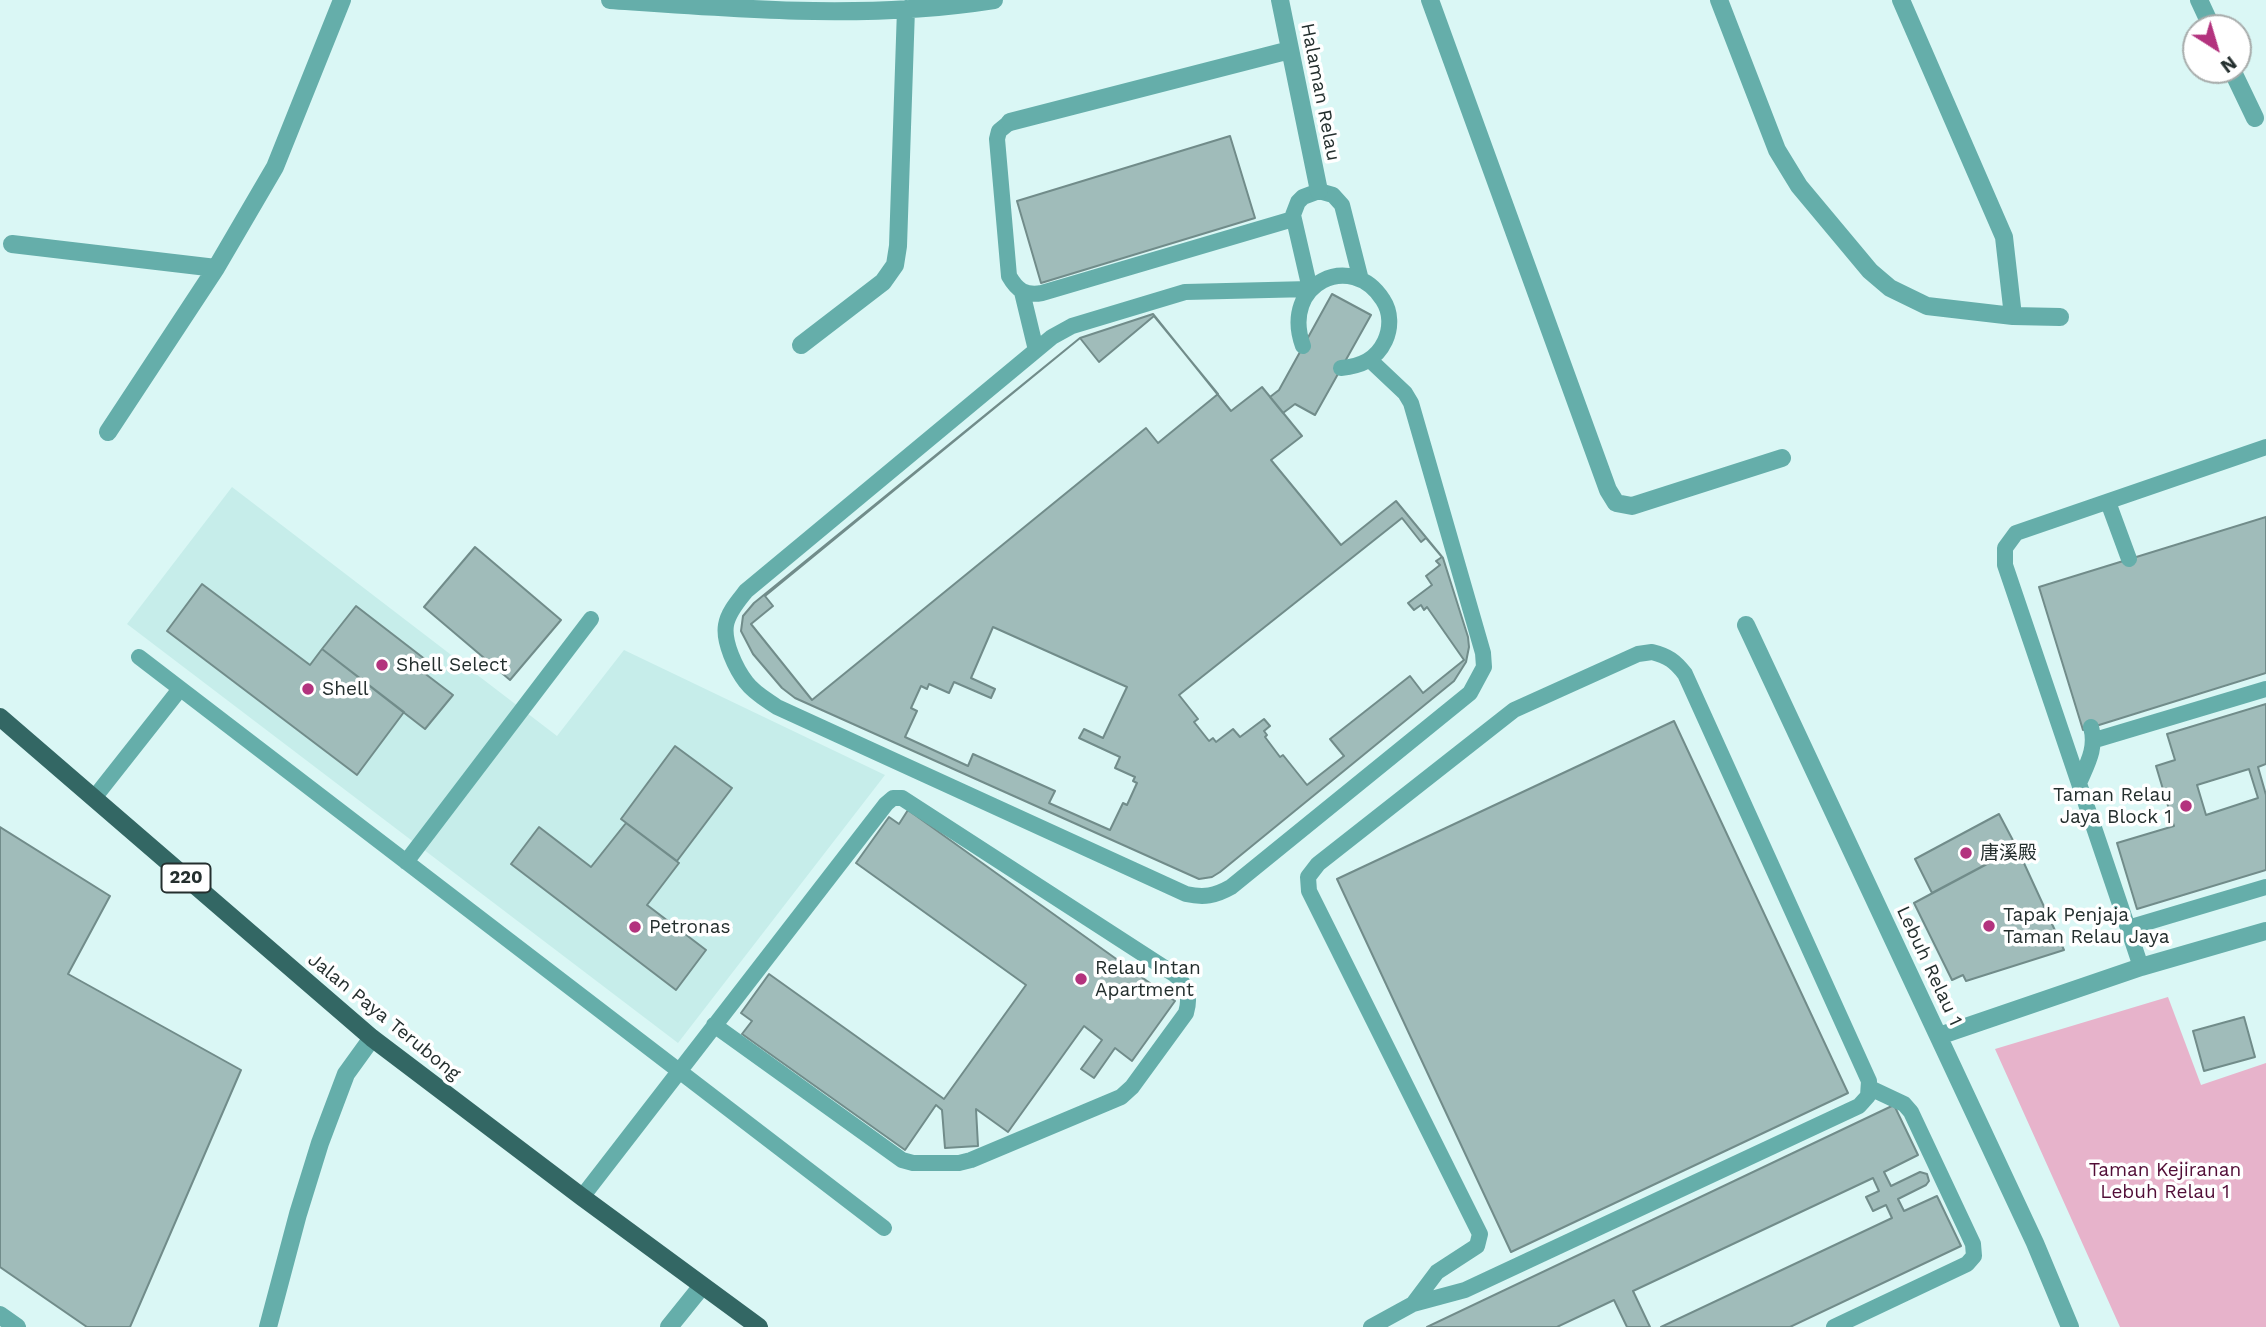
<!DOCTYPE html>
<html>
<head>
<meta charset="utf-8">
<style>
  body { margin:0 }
  #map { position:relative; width:2266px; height:1327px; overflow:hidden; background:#daf7f5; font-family:"Work Sans",sans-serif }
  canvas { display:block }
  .north { position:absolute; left:2182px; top:14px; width:70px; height:70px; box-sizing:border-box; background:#fff; border:2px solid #a7acab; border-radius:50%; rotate:143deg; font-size:19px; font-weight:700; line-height:28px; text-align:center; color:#242f2e }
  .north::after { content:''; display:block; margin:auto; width:24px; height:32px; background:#b3337e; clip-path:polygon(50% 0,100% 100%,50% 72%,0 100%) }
</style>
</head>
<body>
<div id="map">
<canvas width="2266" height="1327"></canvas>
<div class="north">N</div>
</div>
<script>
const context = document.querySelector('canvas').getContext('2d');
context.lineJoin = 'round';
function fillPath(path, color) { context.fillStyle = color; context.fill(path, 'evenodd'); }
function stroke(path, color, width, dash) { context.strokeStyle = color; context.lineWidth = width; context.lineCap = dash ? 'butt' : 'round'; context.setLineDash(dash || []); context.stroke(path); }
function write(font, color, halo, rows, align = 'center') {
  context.font = font + ' "Work Sans","Noto Sans SC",sans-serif'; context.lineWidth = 7; context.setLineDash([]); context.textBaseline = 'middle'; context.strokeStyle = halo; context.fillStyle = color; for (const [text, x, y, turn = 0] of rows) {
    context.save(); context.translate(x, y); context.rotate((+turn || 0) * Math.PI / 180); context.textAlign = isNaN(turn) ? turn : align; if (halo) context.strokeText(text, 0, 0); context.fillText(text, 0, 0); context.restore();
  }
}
const built = new Path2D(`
  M232 487 557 736 624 650 885 775 678 1043 127 624Z`);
const green = new Path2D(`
  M2168 997 2201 1085 2266 1063V1327H2120L1995 1049Z`);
const building = new Path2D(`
  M1230 136 1255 218 1041 283 1017 201Z
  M1332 294 1371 315 1315 415 1295 404 1283 413 1270 397 1279 390Z
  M1153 314 1231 411 1262 387 1302 436 1271 460 1341 545 1396 501 1443 558 1468 637 1469 647 1466 662 1454 681 1220 872 1212 877 1199 879 795 698 782 688 753 654 741 631 743 616 754 603 1080 338Z
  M1154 316 1218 394 1158 443 1146 428 812 700 751 624 773 606 765 596 1080 338 1099 362Z
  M2266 517V673L2083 730 2039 587Z
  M1402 518 1421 542 1426 538 1442 557 1436 561 1440 565 1426 576 1432 585 1408 603 1414 610 1421 605 1424 610 1427 607 1464 660 1423 693 1410 676 1330 739 1344 756 1307 785 1283 755 1280 757 1265 737 1267 735 1264 731 1270 726 1264 719 1240 737 1233 729 1216 742 1213 738 1209 741 1194 722 1198 719 1179 695Z
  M475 547 561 620 510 680 424 607Z
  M202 584 310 665 322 649 404 712 357 775 167 631Z
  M356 606 426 660 419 669 453 695 425 729 322 649Z
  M993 627 1127 687 1103 738 1084 729 1079 738 1120 757 1115 768 1135 777 1133 781 1137 783 1127 805 1123 803 1110 830 1049 803 1055 791 973 754 968 766 905 737 917 711 911 708 921 686 927 689 929 684 949 693 954 682 991 698 995 689 971 678Z
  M2266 704V764L2258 767 2266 795V870L2137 909 2117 843 2174 826 2156 766 2175 760 2167 734ZM2249 769 2258 798 2206 815 2197 785Z
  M1674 721 1848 1093 1511 1252 1337 879Z
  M675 746 732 788 677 861 621 819Z
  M908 810 1175 1001 1132 1061 1115 1048 1094 1078 1081 1069 1102 1040 1084 1026 1008 1132 976 1109 978 1146 945 1148 942 1110 936 1105 905 1150 742 1034 752 1021 741 1013 769 974 944 1099 1026 985 856 863 889 817 899 824Z
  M1999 814 2017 848 1932 893 1915 859Z
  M626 823 679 863 647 905 706 950 676 990 511 864 539 827 591 867Z
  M0 827 110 896 68 974 241 1070 130 1327H87L0 1267Z
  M2017 848 2064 950 1966 981 1963 975 1952 980 1914 903Z
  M2244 1017 2255 1057 2204 1071 2193 1031Z
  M1894 1105 1918 1155 1884 1172 1891 1186 1920 1172 1927 1174 1929 1181 1926 1185 1898 1199 1904 1211 1937 1196 1961 1246 1790 1327H1661L1892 1218 1886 1205 1873 1211 1866 1197 1879 1191 1873 1178 1633 1291 1650 1327H1627L1614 1300 1557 1327H1427Z`);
const lane = new Path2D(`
  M1010 122 999 131 997 139 1009 276C1017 290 1025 296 1042 293L1293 219
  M1361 280 1342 205 1333 195 1319 191 1303 197 1298 202 1293 215 1310 289 1185 292 1072 326 1052 337 746 591C739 600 728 612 726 625 723 642 736 669 746 682 754 693 767 700 777 707L1186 894C1204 898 1215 896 1231 887L1470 693 1484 667 1483 653 1411 403 1405 393 1370 360
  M1022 292 1036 350
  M1303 346C1280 283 1352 250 1383 300 1391 312 1391 328 1385 341 1376 360 1361 366 1341 368
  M2266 447 2016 533 2005 548V565L2128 928 2266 887
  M2108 502 2129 559
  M1652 652C1668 656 1675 661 1685 674L1869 1081 1868 1096 1859 1106 1465 1290 1413 1304 1437 1272 1477 1246 1480 1234 1309 891 1308 877 1318 864 1514 710 1638 654Z
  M139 657 884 1228
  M2095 740 2266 689
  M2079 783C2087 764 2097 748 2091 727
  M94 798 180 689
  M406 862 591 619
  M2128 928 2141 967
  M582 1197 886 804 893 798H902L1174 974C1187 985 1191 996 1186 1013L1132 1087 1121 1097 971 1160 959 1163H913L902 1160 714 1025
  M1371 1327 1413 1304
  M1834 1327 1967 1264 1974 1256 1973 1244 1911 1112 1904 1104 1870 1088`);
const street = new Path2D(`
  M610 0C738 9 867 20 994 0
  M1280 0 1319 191
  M1430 0 1608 490 1616 503 1632 506 1782 458
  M1719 0 1777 150 1799 186 1870 271 1890 288 1927 306 2013 316 2060 317
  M1901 0 2004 237 2013 316
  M2199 0 2212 28
  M2232 70 2255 118
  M1010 122 1290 50
  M12 244 216 268
  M801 345 883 282 895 265 898 246 906 9
  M108 432 216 268 275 167 342 0
  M1746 625 2035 1243 2070 1327
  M1939 1036 2141 967 2266 931
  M0 1315 17 1327
  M268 1327 298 1214 320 1143 346 1074 372 1038
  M669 1327 702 1286`);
const primary = new Path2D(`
  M0 717 372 1038 582 1197 759 1327`);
const markers = [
  [382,665,7,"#b3337e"],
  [308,689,7,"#b3337e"],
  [2186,806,7,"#b3337e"],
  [1966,853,7,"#b3337e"],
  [1989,926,7,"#b3337e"],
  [635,927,7,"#b3337e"],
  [1081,979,7,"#b3337e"]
];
const shields = [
  [186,878,49]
];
const shieldNames = [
  ["220",186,878]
];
const streetNames = [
  ["Halaman Relau",1320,92,79],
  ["Lebuh Relau 1",1929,966,65],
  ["Jalan Paya Terubong",384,1017,39]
];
const poiNames = [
  ["Shell Select",396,665],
  ["Shell",322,689],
  ["Taman Relau",2172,795,"right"],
  ["Jaya Block 1",2172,817,"right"],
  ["唐溪殿",1980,853],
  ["Tapak Penjaja",2003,915],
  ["Taman Relau Jaya",2003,937],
  ["Petronas",649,927],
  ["Relau Intan",1095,968],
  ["Apartment",1095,990]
];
const parkNames = [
  ["Taman Kejiranan",2165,1170],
  ["Lebuh Relau 1",2165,1192]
];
fillPath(built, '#c6edea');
fillPath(green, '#e7b3cb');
fillPath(building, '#a0bcba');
stroke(building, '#718c8a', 2);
stroke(lane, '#65aeaa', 16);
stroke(street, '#65aeaa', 18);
stroke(primary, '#336764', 18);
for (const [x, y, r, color] of markers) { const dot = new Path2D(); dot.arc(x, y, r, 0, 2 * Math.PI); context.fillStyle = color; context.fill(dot); stroke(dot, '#fff', 2.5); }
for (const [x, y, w] of shields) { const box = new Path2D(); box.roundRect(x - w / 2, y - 14.5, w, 29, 5); context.fillStyle = '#fff'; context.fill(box); stroke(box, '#242f2e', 2); }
write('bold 18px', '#242f2e', null, shieldNames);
write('19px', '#242f2e', '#fff', streetNames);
write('19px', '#242f2e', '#fff', poiNames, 'left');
write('19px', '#520e37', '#fff', parkNames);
</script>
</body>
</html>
